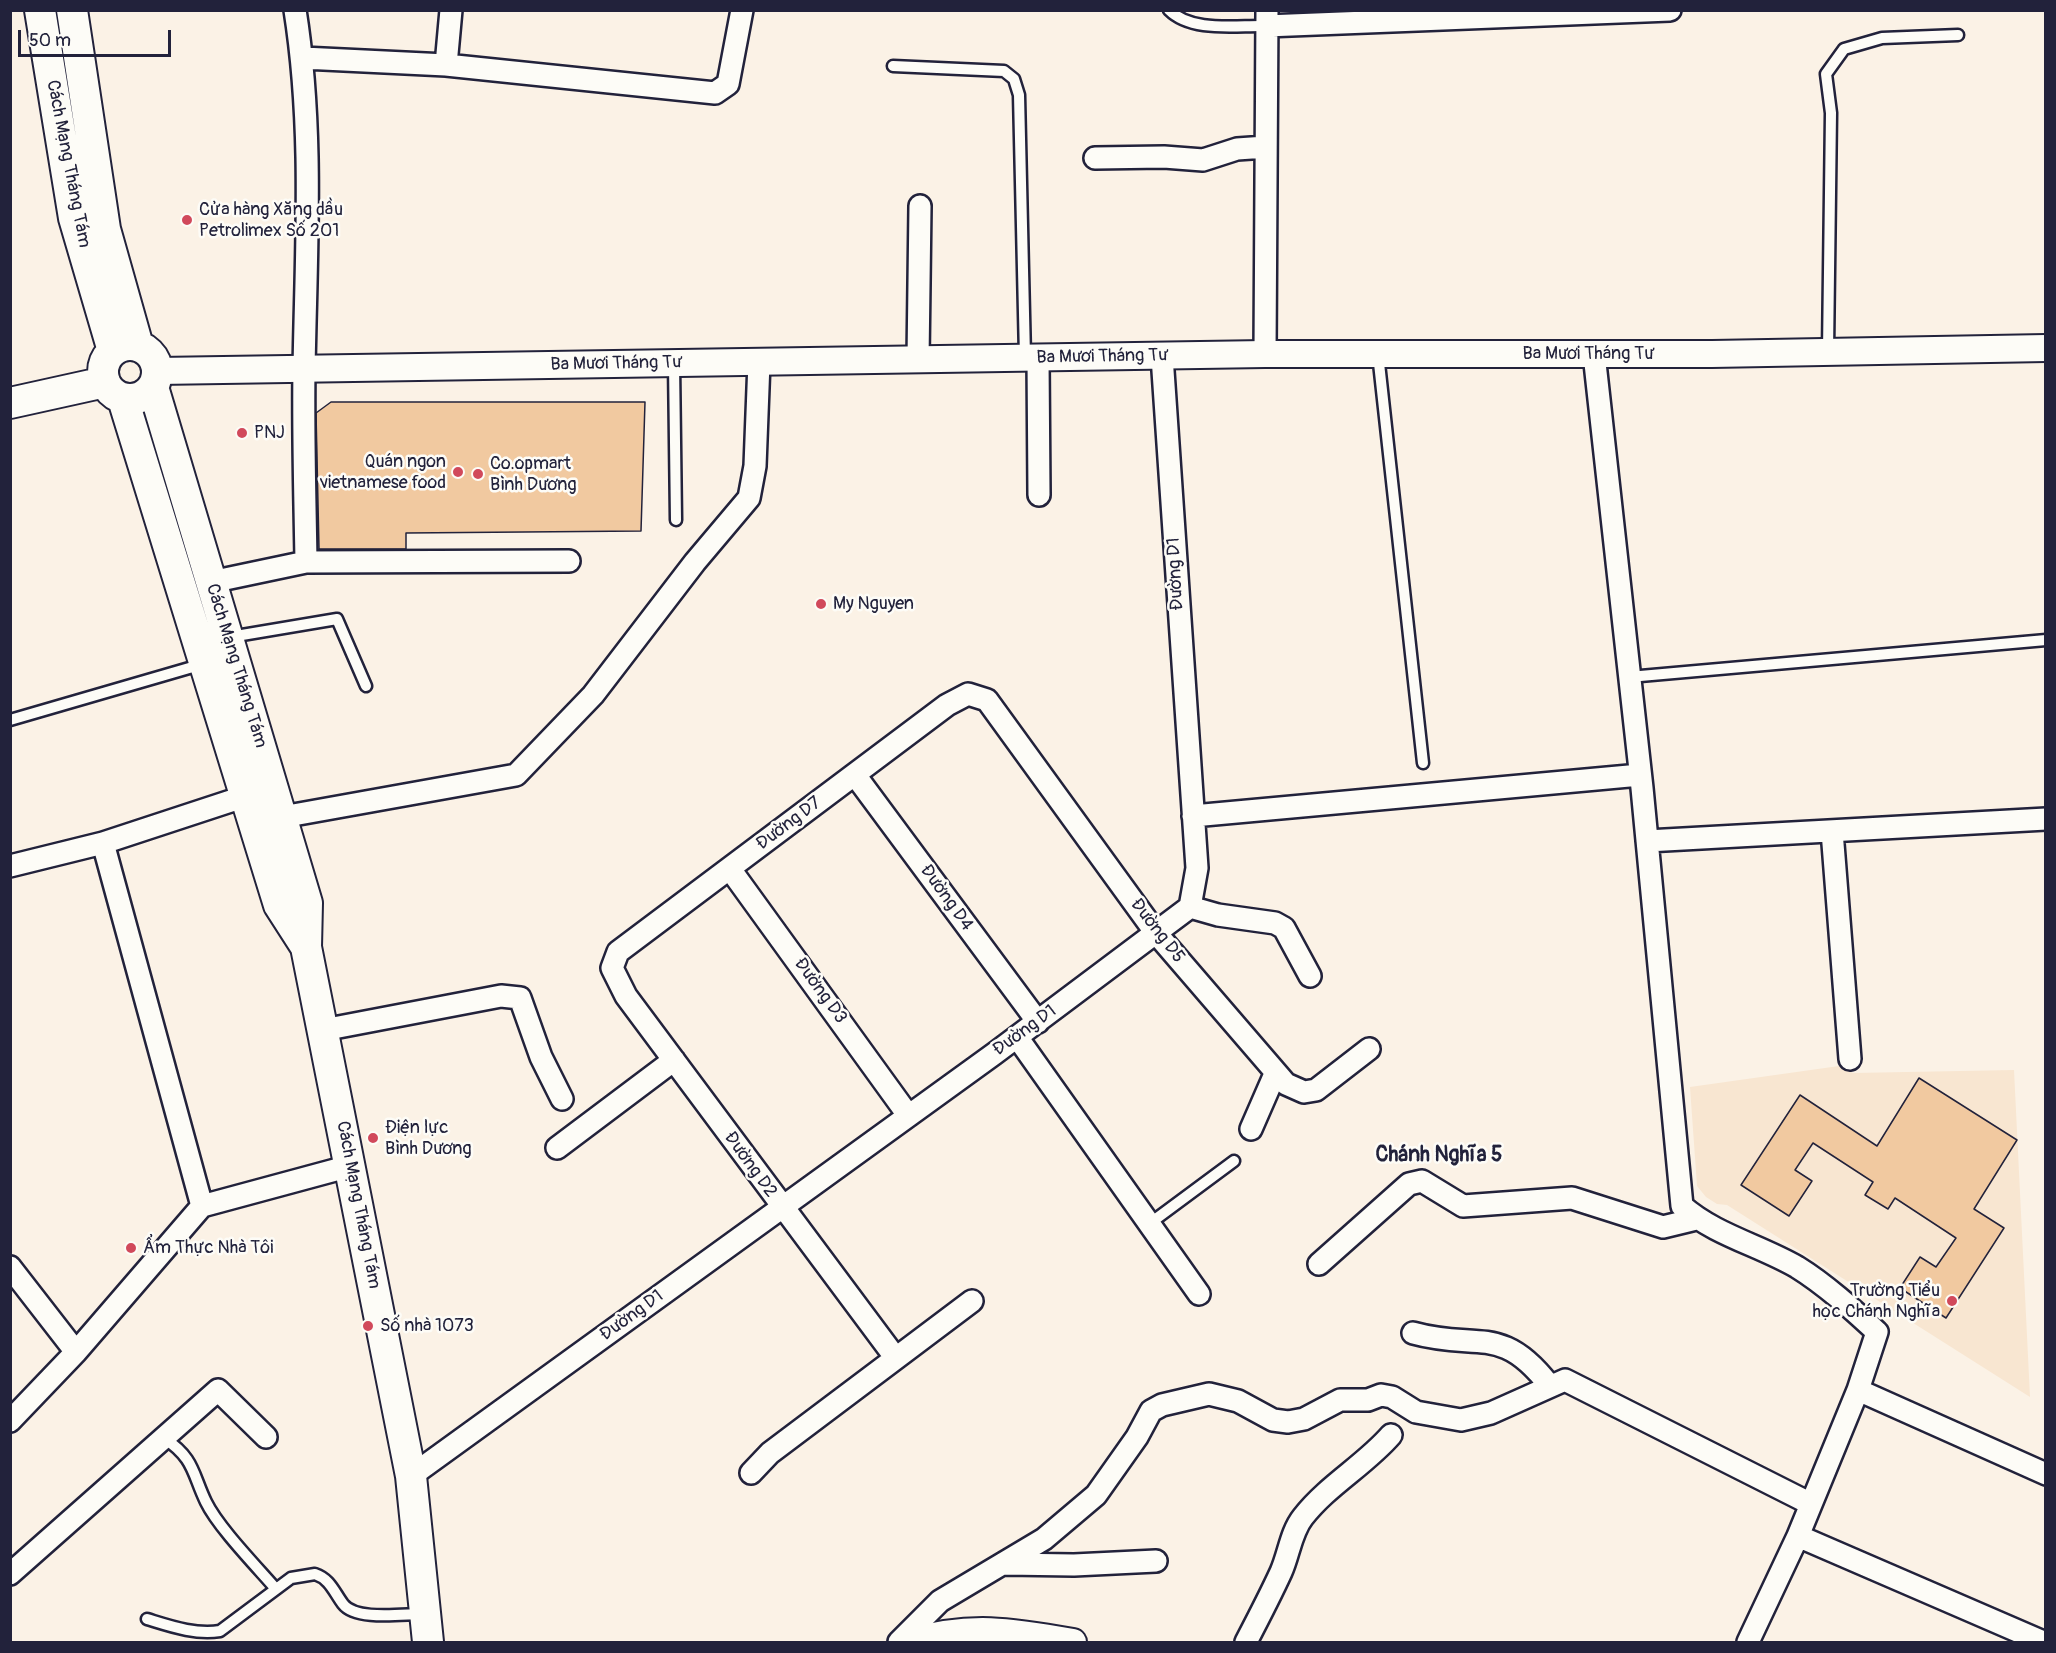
<!DOCTYPE html>
<html>
<head>
<meta charset="utf-8">
<style>
  body { margin:0 }
  #map { position:relative; width:2056px; height:1653px; overflow:hidden; background:#fbf2e6; font-family:Pangolin,sans-serif }
  canvas { display:block }
  .frame { position:absolute; inset:0; border:12px solid #22223b; pointer-events:none }
  .scale { position:absolute; left:18px; top:30px; width:153px; height:27px; box-sizing:border-box; border:3px solid #22223b; border-top:0; padding-left:8px; font-size:18px; line-height:21px; white-space:nowrap; color:#22223b; -webkit-text-stroke:4px #fdfcf7; paint-order:stroke }
</style>
</head>
<body>
<div id="map">
<canvas width="2056" height="1653"></canvas>
<div class="frame"></div>
<div class="scale">50 m</div>
</div>
<script>
const context = document.querySelector('canvas').getContext('2d');
context.lineJoin = 'round';
function fillPath(path, color) { context.fillStyle = color; context.fill(path, 'evenodd'); }
function stroke(path, color, width, dash) { context.strokeStyle = color; context.lineWidth = width; context.lineCap = dash ? 'butt' : 'round'; context.setLineDash(dash || []); context.stroke(path); }
function write(font, color, halo, rows, align = 'center') {
  context.font = font + ' Pangolin,sans-serif'; context.lineWidth = 5; context.setLineDash([]); context.textBaseline = 'middle'; context.strokeStyle = halo; context.fillStyle = color; for (const [text, x, y, turn = 0] of rows) {
    context.save(); context.translate(x, y); context.rotate((+turn || 0) * Math.PI / 180); context.textAlign = isNaN(turn) ? turn : align; if (halo) context.strokeText(text, 0, 0); context.fillText(text, 0, 0); context.restore();
  }
}
const built = new Path2D(`
  M1839 1066 1853 1073 2014 1070 2030 1397 1727 1205 1717 1204 1706 1197 1697 1186 1690 1087Z`);
const building = new Path2D(`
  M331 402H645L641 531 406 533V549H319L316 413Z
  M1919 1078 2017 1140 1974 1209 2004 1228 1946 1318 1900 1288 1920 1257 1936 1267 1956 1238 1895 1198 1888 1209 1865 1195 1873 1182 1813 1143 1795 1170 1812 1181 1789 1216 1741 1185 1800 1095 1877 1146Z`);
const service = new Path2D(`
  M1169 10C1192 33 1237 25 1266 26
  M893 66 1004 71 1014 79 1019 95 1025 357
  M1828 351 1831 113 1826 74 1844 49 1882 38 1958 35
  M1378 354 1423 763
  M674 364 676 520
  M230 637 337 619 366 686
  M1629 677 2046 640
  M10 720 203 664
  M1149 1224 1234 1161
  M164 1438C195 1459 192 1473 206 1502 218 1527 257 1567 276 1589
  M147 1619C170 1626 195 1635 220 1631L291 1578 315 1574C330 1579 334 1592 343 1604 356 1621 402 1614 423 1614`);
const minor = new Path2D(`
  M1266 26 1670 10
  M303 58 446 65 715 93 728 84 742 10
  M446 65 451 10
  M1095 158 1164 157 1203 160 1237 149 1266 147
  M1265 354 1267 10
  M1594 354 1642 788 1682 1206C1715 1235 1759 1245 1797 1267 1826 1285 1852 1309 1877 1332L1858 1390
  M1038 358 1039 495
  M918 360 920 206
  M306 562 569 561
  M211 582 306 562C305 498 303 434 304 370 306 250 314 130 295 10
  M855 775 1038 1022
  M1193 816 1640 775
  M282 817 516 775 593 695 695 562 749 498 755 466 759 362
  M1832 831 1850 1059
  M1647 841 2046 819
  M103 843 202 1206
  M10 866 103 843 246 796
  M730 869 908 1115
  M1190 907 1218 915 1275 923 1284 928 1310 976
  M323 1030 501 996 520 998 541 1057 562 1099
  M1017 1037 1199 1294
  M1251 1129 1275 1074
  M557 1148 674 1060
  M1319 1264 1409 1184 1422 1181 1463 1206 1572 1198 1663 1227 1696 1219
  M10 1267 76 1352
  M1413 1333C1477 1351 1501 1323 1549 1385
  M895 1357 626 996 612 968 618 952 947 705 968 694 987 700 1156 933 1286 1084 1304 1092 1316 1090 1369 1049
  M10 1421 76 1352 202 1206 350 1166
  M751 1473 770 1453 972 1301
  M411 1476 994 1054 1190 907 1197 868 1162 356
  M1798 1536 1858 1390 2046 1474
  M1005 1564 1074 1565 1156 1561
  M10 1574 218 1390 266 1437
  M899 1642 940 1601 1044 1539 1096 1495 1137 1437 1151 1411 1162 1405 1209 1394 1238 1401 1273 1420 1288 1422 1304 1419 1340 1400H1368L1381 1395 1392 1397 1416 1412 1461 1420 1491 1413 1565 1380 1811 1504
  M1246 1642C1258 1619 1270 1596 1281 1572 1289 1554 1291 1532 1303 1517 1328 1485 1365 1465 1391 1435
  M1748 1642 1798 1536 2043 1642`);
const tertiary = new Path2D(`
  M158 371 1265 354H1712L2046 348
  M909 1642C970 1624 1011 1631 1073 1642`);
const secondary = new Path2D(`
  M40 10 74 218 113 351
  M72 10 105 229 138 346
  M103 372a27 27 0 1 1 54 0a27 27 0 1 1-54 0Z
  M153 387 307 903 306 947 411 1476 428 1642
  M123 399 279 905 306 947
  M10 403 105 382`);
const markers = [
  [187,220,6,"#d1495b"],
  [242,433,6,"#d1495b"],
  [458,472,6,"#d1495b"],
  [478,474,6,"#d1495b"],
  [821,604,6,"#d1495b"],
  [373,1138,6,"#d1495b"],
  [131,1248,6,"#d1495b"],
  [1952,1301,6,"#d1495b"],
  [368,1326,6,"#d1495b"]
];
const streetNames = [
  ["Cách Mạng Tháng Tám",68,164,79],
  ["Ba Mươi Tháng Tư",1588,354],
  ["Ba Mươi Tháng Tư",1102,357,-1],
  ["Ba Mươi Tháng Tư",616,364,-1],
  ["Đường D1",1176,574,-93],
  ["Cách Mạng Tháng Tám",236,666,73],
  ["Đường D7",789,824,-37],
  ["Đường D4",946,898,54],
  ["Đường D5",1157,931,52],
  ["Đường D3",820,991,54],
  ["Đường D1",1025,1031,-36],
  ["Đường D2",750,1165,54],
  ["Cách Mạng Tháng Tám",358,1205,79],
  ["Đường D1",632,1316,-36]
];
const poiNames = [
  ["Cửa hàng Xăng dầu",199,210],
  ["Petrolimex Số 201",199,231],
  ["PNJ",254,433],
  ["Quán ngon",446,462,"right"],
  ["vietnamese food",446,483,"right"],
  ["Co.opmart",490,464],
  ["Bình Dương",490,485],
  ["My Nguyen",833,604],
  ["Điện lực",385,1128],
  ["Bình Dương",385,1149],
  ["Ẩm Thực Nhà Tôi",143,1248],
  ["Trường Tiểu",1940,1291,"right"],
  ["học Chánh Nghĩa",1940,1312,"right"],
  ["Số nhà 1073",380,1326]
];
const quarterNames = [
  ["Chánh Nghĩa 5",1439,1156]
];
fillPath(built, '#f8e6d1');
fillPath(building, '#f1c9a0');
stroke(building, '#22223b', 1.5);
stroke(service, '#22223b', 15);
stroke(minor, '#22223b', 26);
stroke(tertiary, '#22223b', 30);
stroke(secondary, '#22223b', 34);
stroke(service, '#fdfcf7', 10);
stroke(minor, '#fdfcf7', 21);
stroke(tertiary, '#fdfcf7', 26);
stroke(secondary, '#fdfcf7', 30);
for (const [x, y, r, color] of markers) { const dot = new Path2D(); dot.arc(x, y, r, 0, 2 * Math.PI); context.fillStyle = color; context.fill(dot); stroke(dot, '#fdfcf7', 2); }
write('18px', '#22223b', '#fdfcf7', streetNames);
write('18px', '#22223b', '#fdfcf7', poiNames, 'left');
write('bold 21px', '#22223b', '#fdfcf7', quarterNames);
</script>
</body>
</html>
